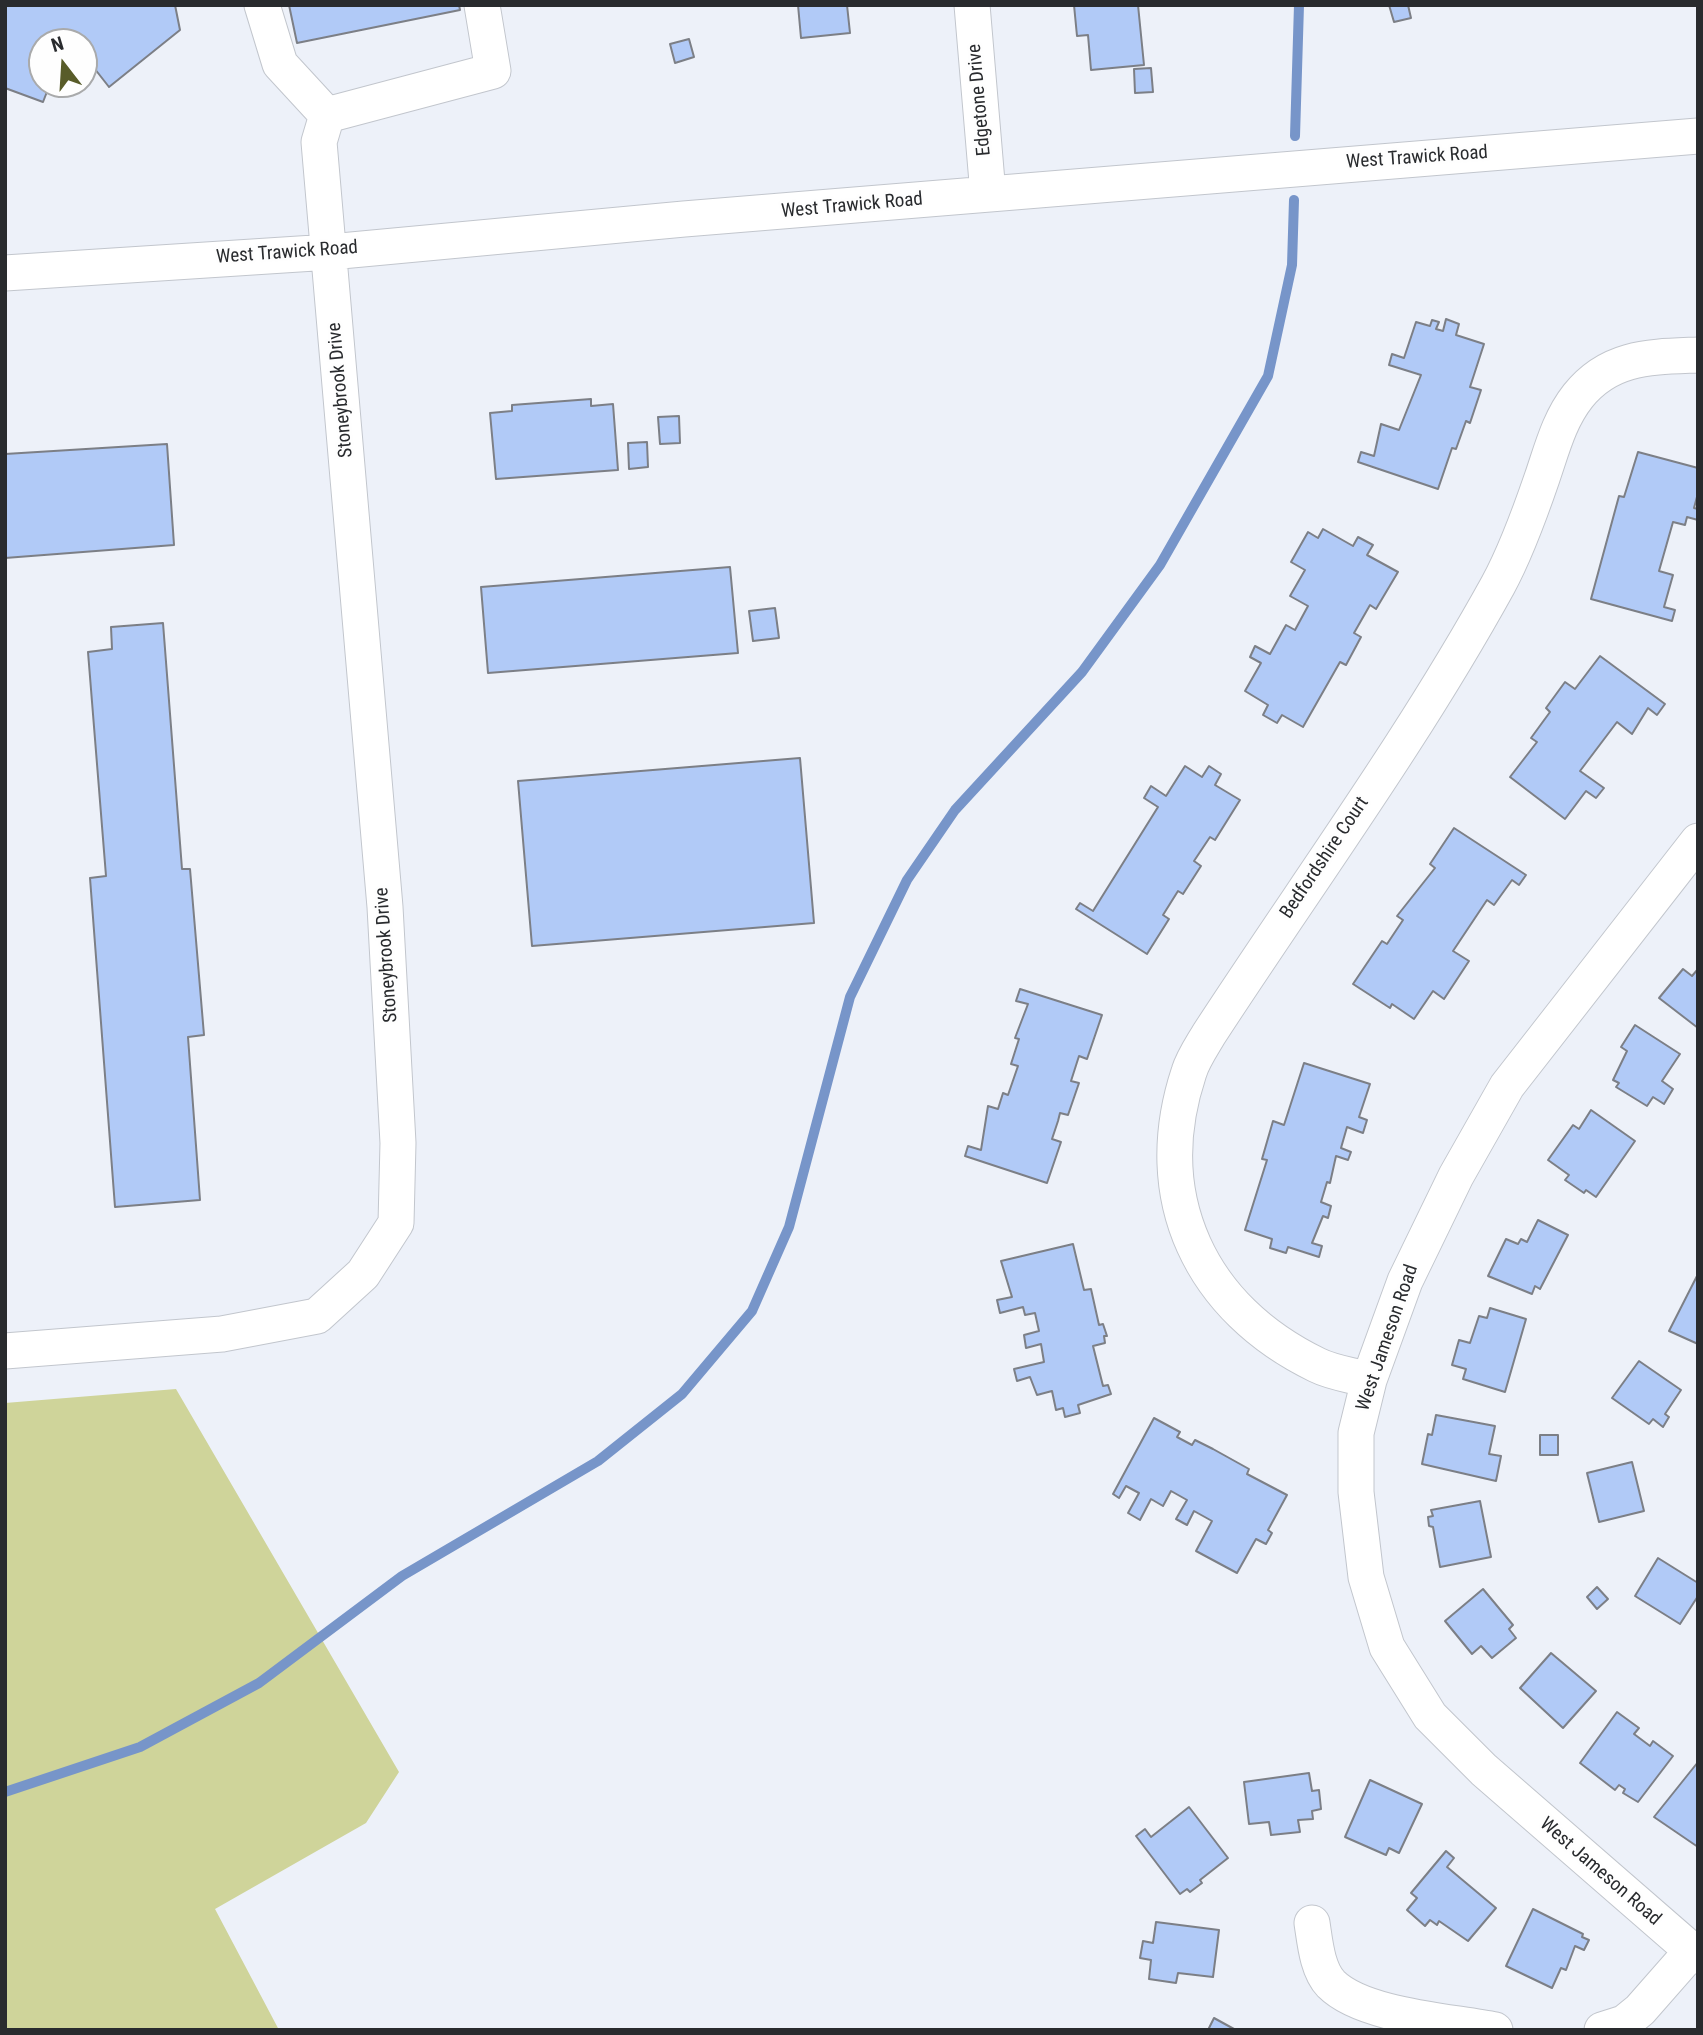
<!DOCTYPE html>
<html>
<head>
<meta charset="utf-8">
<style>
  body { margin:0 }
  #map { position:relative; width:1703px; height:2035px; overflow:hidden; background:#edf1f9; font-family:"Roboto Condensed",sans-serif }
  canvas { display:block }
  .frame { position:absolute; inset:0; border:7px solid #292b2e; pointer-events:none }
  .north { position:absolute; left:28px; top:28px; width:70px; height:70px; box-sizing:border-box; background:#fefefe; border:2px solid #a9aaab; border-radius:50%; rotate:343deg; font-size:19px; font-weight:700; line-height:28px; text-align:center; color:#292b2e }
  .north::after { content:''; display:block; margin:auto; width:24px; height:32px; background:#585c29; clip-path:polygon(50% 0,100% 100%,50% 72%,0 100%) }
</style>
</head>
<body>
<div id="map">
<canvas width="1703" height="2035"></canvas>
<div class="frame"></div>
<div class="north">N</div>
</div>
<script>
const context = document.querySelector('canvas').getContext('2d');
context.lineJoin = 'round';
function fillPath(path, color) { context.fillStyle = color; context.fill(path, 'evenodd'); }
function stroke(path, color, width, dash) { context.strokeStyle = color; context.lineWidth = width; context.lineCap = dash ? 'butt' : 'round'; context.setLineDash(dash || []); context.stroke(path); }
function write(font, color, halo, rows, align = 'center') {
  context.font = font + ' "Roboto Condensed",sans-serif'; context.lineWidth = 6; context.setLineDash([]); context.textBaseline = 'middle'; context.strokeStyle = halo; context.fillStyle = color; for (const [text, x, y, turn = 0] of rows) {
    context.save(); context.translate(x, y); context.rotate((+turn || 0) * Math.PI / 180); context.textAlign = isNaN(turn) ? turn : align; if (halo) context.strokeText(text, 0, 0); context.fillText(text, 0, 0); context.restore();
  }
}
const green = new Path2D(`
  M176 1389 399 1772 366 1823 215 1909 279 2030H5V1403Z`);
const stream = new Path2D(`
  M1295 136 1299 5
  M5 1792 140 1747 259 1683 402 1576 598 1461 682 1394 752 1311 789 1227 850 997 907 880 955 810 1082 672 1160 565 1268 376 1292 265 1294 200`);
const building = new Path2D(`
  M5 5H175L180 30 109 87 91 64 84 65V42H42V84H50L43 102 5 88Z
  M289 5H459L460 10 297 43Z
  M798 5H847L850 33 801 38Z
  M1074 5H1138L1144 65 1091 70 1088 35 1077 36Z
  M1389 5H1408L1411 18 1394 22Z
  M689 39 694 57 675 63 670 44Z
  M1151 68 1153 92 1135 93 1134 69Z
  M1446 319 1459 324 1456 335 1484 344 1470 387 1481 390 1470 423 1466 421 1456 449 1452 448 1438 489 1358 462 1361 452 1374 456 1381 424 1399 430 1421 375 1389 365 1392 354 1404 358 1416 322 1430 326 1432 320 1439 322 1436 329 1443 331Z
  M591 399V406L613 404 618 470 496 479 490 413 512 411V405Z
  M679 416 680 443 660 444 658 417Z
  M647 442 648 467 629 469 628 443Z
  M167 444 174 545 5 558V454Z
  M1638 452 1698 468V493L1694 508 1698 509V520L1687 517 1685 525 1673 522 1659 571 1673 575 1664 607 1675 610 1672 621 1591 599 1619 496 1624 497Z
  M1323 529 1353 546 1358 537 1373 545 1367 555 1398 572 1376 609 1370 605 1354 633 1361 637 1346 665 1340 662 1303 727 1282 715 1277 723 1263 715 1268 705 1245 691 1261 663 1250 657 1255 646 1270 654 1286 625 1295 630 1308 606 1290 596 1305 570 1291 562 1308 532 1318 538Z
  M730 567 738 653 488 673 481 587Z
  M775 608 779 638 753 641 749 611Z
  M163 623 182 869H190L204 1035 188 1037 200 1200 115 1207 90 878 106 876 88 652 112 649 111 627Z
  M1600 656 1665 704 1657 715 1648 708 1632 734 1617 722 1580 771 1604 788 1596 798 1586 791 1565 819 1510 777 1537 742 1531 738 1550 712 1546 708 1565 682 1575 689Z
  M800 758 814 923 532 946 518 781Z
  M1185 766 1202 777 1209 766 1221 774 1215 785 1240 800 1215 840 1210 837 1194 861 1201 866 1183 894 1178 891 1163 915 1169 919 1147 954 1076 909 1080 903 1093 911 1158 807 1144 798 1151 786 1166 796Z
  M1454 828 1526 875 1519 885 1512 880 1494 905 1487 900 1453 951 1469 961 1444 999 1433 991 1414 1019 1392 1004 1390 1008 1353 984 1382 941 1387 944 1403 920 1397 916 1435 868 1430 864Z
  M1683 969 1692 976 1698 969V1028L1659 998Z
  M1020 989 1102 1015 1087 1059 1079 1056 1071 1081 1079 1083 1068 1115 1060 1113 1058 1121 1052 1139 1061 1142 1047 1183 965 1156 968 1146 981 1150 988 1106 998 1109 1003 1093 1008 1095 1018 1066 1011 1064 1019 1039 1015 1038 1028 1004 1016 1001Z
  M1635 1025 1680 1054 1662 1081 1673 1089 1664 1104 1653 1097 1647 1106 1616 1087 1619 1083 1613 1080 1627 1051 1621 1047Z
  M1304 1063 1370 1084 1359 1117 1367 1120 1363 1133 1347 1127 1341 1148 1351 1152 1348 1160 1336 1156 1330 1183 1327 1182 1321 1202 1331 1206 1328 1218 1323 1216 1312 1243 1322 1246 1319 1257 1288 1247 1286 1253 1270 1248 1272 1239 1245 1230 1267 1160 1262 1159 1273 1121 1284 1125Z
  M1591 1110 1635 1141 1596 1197 1586 1190 1584 1193 1565 1180 1569 1175 1548 1160 1573 1125 1579 1129Z
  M1538 1220 1568 1235 1540 1289 1535 1286 1532 1294 1488 1276 1506 1239 1518 1244 1521 1239 1527 1242Z
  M1073 1244 1084 1290 1091 1289 1099 1325 1103 1324 1107 1336H1104L1105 1343 1093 1346 1103 1386 1108 1385 1111 1394 1078 1405 1080 1413 1065 1417 1063 1408 1056 1410 1052 1391 1037 1395 1030 1377 1017 1381 1014 1369 1044 1362 1041 1344 1026 1348 1024 1335 1039 1331 1035 1313 1025 1315 1023 1307 1000 1313 997 1300 1012 1297 1001 1261Z
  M1698 1274V1344L1669 1331Z
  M1490 1308 1526 1319 1505 1392 1463 1379 1466 1369 1452 1365 1459 1340 1470 1343 1479 1316 1487 1318Z
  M1639 1361 1681 1390 1665 1414 1669 1417 1663 1427 1653 1419 1649 1424 1612 1398Z
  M1436 1415 1495 1426 1489 1454 1501 1456 1496 1481 1422 1464 1428 1434 1432 1435Z
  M1154 1418 1180 1432 1177 1437 1192 1445 1195 1440 1213 1449 1249 1469 1247 1474 1287 1495 1268 1530 1272 1533 1266 1544 1256 1539 1237 1573 1196 1551 1212 1521 1194 1511 1187 1525 1176 1519 1187 1500 1171 1491 1163 1506 1151 1499 1140 1520 1128 1513 1139 1493 1126 1486 1119 1498 1113 1494Z
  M1540 1435H1558V1455H1540Z
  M1632 1462 1644 1511 1599 1522 1587 1473Z
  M1480 1501 1491 1557 1440 1567 1433 1527 1429 1526 1428 1517 1433 1516 1431 1510Z
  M1658 1558 1698 1583V1596L1680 1624 1635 1596Z
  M1597 1587 1608 1599 1597 1609 1587 1597Z
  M1483 1589 1513 1625 1509 1629 1516 1638 1492 1658 1481 1646 1472 1654 1445 1621Z
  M1551 1653 1596 1691 1563 1728 1520 1688Z
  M1617 1712 1639 1728 1634 1734 1650 1746 1653 1741 1673 1756 1638 1802 1623 1793 1625 1789 1619 1785 1615 1790 1580 1763Z
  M1698 1762V1847L1654 1817Z
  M1309 1773 1312 1791 1319 1790 1321 1809 1312 1811 1313 1819 1298 1820 1300 1832 1271 1835 1269 1822 1249 1824 1244 1782Z
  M1370 1780 1422 1804 1399 1853 1389 1848 1386 1855 1345 1837Z
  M1189 1807 1228 1858 1200 1880 1202 1883 1190 1892 1187 1889 1180 1894 1136 1836 1145 1829 1151 1837Z
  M1446 1851 1454 1858 1447 1867 1496 1908 1468 1941 1439 1921 1437 1925 1430 1920 1425 1926 1407 1910 1417 1898 1411 1893Z
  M1533 1909 1583 1934 1582 1937 1589 1940 1584 1950 1575 1946 1566 1970 1561 1968 1552 1988 1506 1966Z
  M1156 1922 1219 1930 1213 1977 1178 1973 1176 1983 1149 1979 1151 1960 1140 1958 1143 1941 1153 1943Z
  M1214 2018 1234 2029V2030H1208Z`);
const minor = new Path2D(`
  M262 5 280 64 327 115
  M972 5 988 194
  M5 273 330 252 684 219 1698 136
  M1698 841 1507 1086 1456 1176 1405 1281 1369 1380 1356 1433V1492L1366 1577 1387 1647 1430 1716 1484 1770 1698 1956
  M5 1351 222 1334 317 1316 363 1274 396 1223 398 1143 385 907 319 142 327 115 493 71 482 5
  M1369 1380C1352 1375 1333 1373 1317 1365 1201 1309 1147 1198 1189 1072 1193 1059 1202 1046 1209 1034 1306 885 1412 741 1498 585 1516 552 1530 513 1542 478 1552 449 1559 420 1578 396 1610 356 1651 357 1698 355
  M1312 1923C1315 1942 1317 1969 1331 1984 1363 2016 1450 2021 1495 2030
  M1602 2030 1624 2023 1640 2010 1691 1952`);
const streetNames = [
  ["Edgetone Drive",980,100,-95],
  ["West Trawick Road",1417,158,-4],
  ["West Trawick Road",852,206,-5],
  ["West Trawick Road",287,253,-4],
  ["Stoneybrook Drive",341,390,-95],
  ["Bedfordshire Court",1325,858,-56],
  ["Stoneybrook Drive",387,955,-94],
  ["West Jameson Road",1388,1338,-71],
  ["West Jameson Road",1600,1872,41]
];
fillPath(green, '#cfd49a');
stroke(stream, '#7795c9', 10);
fillPath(building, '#b1caf7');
stroke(building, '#7c7f86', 2);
stroke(minor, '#c2c6cd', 37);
stroke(minor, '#fff', 35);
write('19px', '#292b2e', '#fefefe', streetNames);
</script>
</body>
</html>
